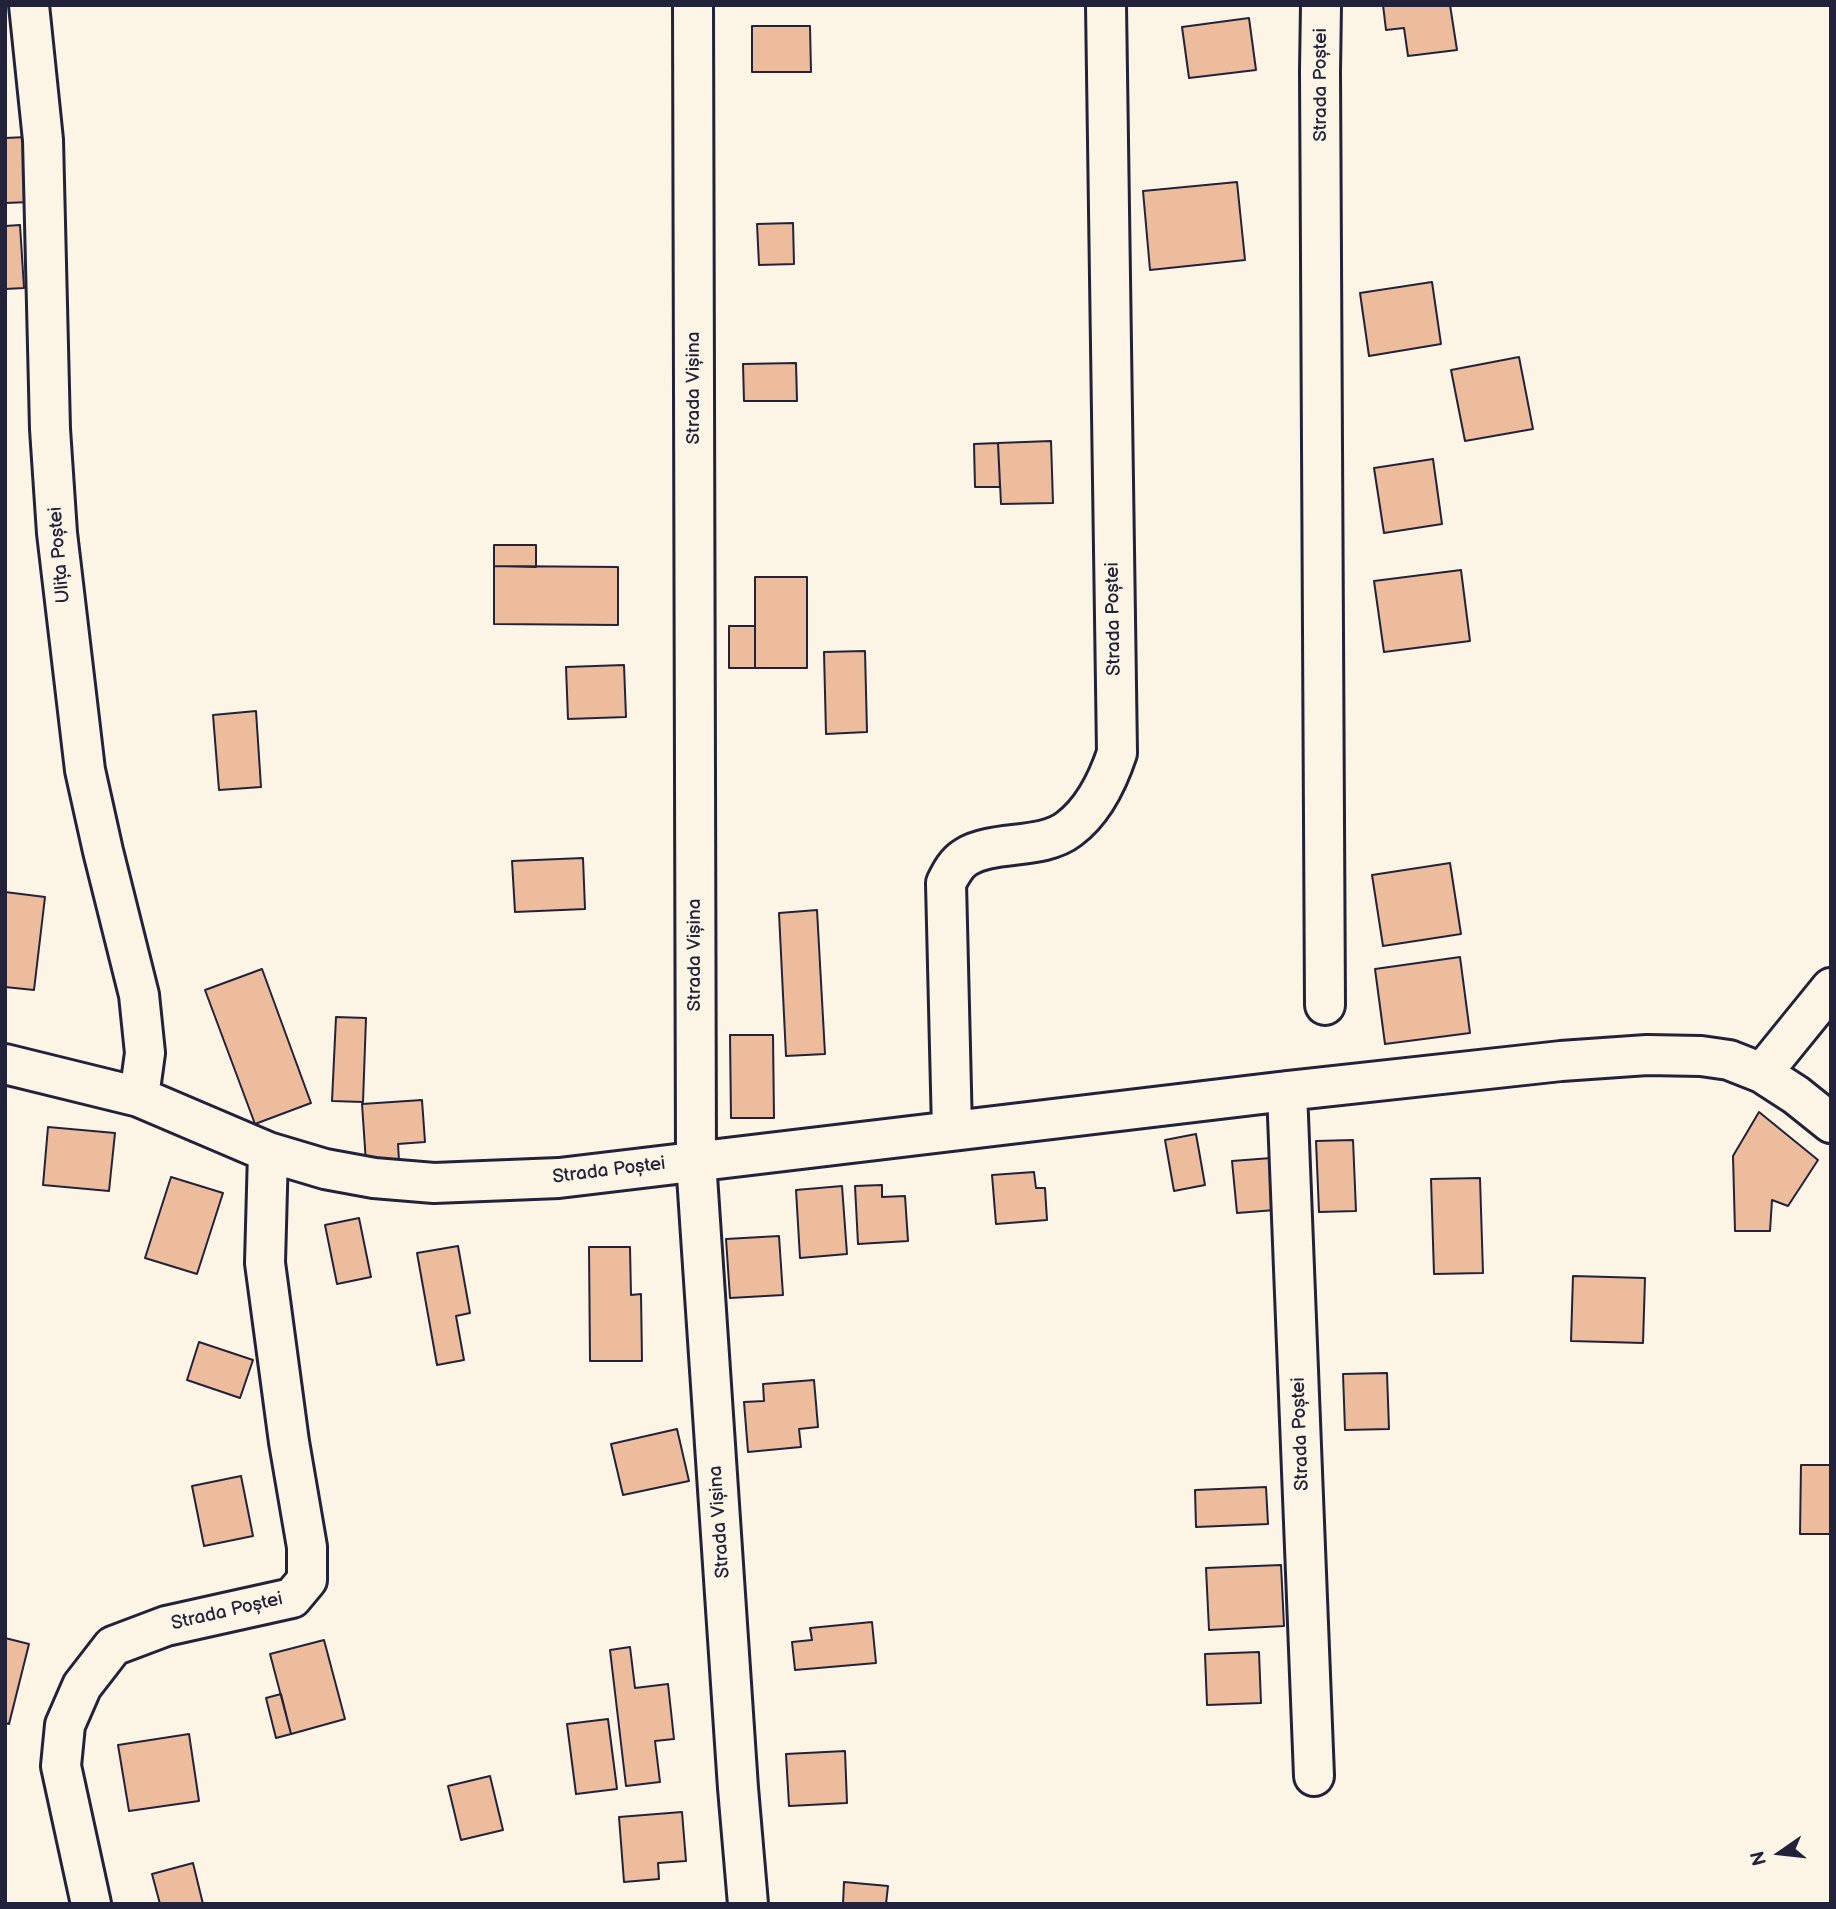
<!DOCTYPE html>
<html>
<head>
<meta charset="utf-8">
<style>
  body { margin:0 }
  #map { position:relative; width:1836px; height:1909px; overflow:hidden; background:#fcf5e5; font-family:"Balsamiq Sans",sans-serif }
  canvas { display:block }
  .frame { position:absolute; inset:0; border:7px solid #22223b; pointer-events:none }
  .north { position:absolute; left:1745px; top:1818px; width:70px; height:70px; -webkit-text-stroke:5px #fcf5e5; paint-order:stroke; rotate:256deg; font-size:19px; font-weight:700; line-height:28px; text-align:center; color:#22223b }
  .north::after { content:''; display:block; margin:auto; width:24px; height:32px; background:#22223b; clip-path:polygon(50% 0,100% 100%,50% 72%,0 100%) }
</style>
</head>
<body>
<div id="map">
<canvas width="1836" height="1909"></canvas>
<div class="frame"></div>
<div class="north">N</div>
</div>
<script>
const context = document.querySelector('canvas').getContext('2d');
context.lineJoin = 'round';
function fillPath(path, color) { context.fillStyle = color; context.fill(path, 'evenodd'); }
function stroke(path, color, width, dash) { context.strokeStyle = color; context.lineWidth = width; context.lineCap = dash ? 'butt' : 'round'; context.setLineDash(dash || []); context.stroke(path); }
function write(font, color, halo, rows, align = 'center') {
  context.font = font + ' "Balsamiq Sans",sans-serif'; context.lineWidth = 5; context.setLineDash([]); context.textBaseline = 'middle'; context.strokeStyle = halo; context.fillStyle = color; for (const [text, x, y, turn = 0] of rows) {
    context.save(); context.translate(x, y); context.rotate((+turn || 0) * Math.PI / 180); context.textAlign = isNaN(turn) ? turn : align; if (halo) context.strokeText(text, 0, 0); context.fillText(text, 0, 0); context.restore();
  }
}
const building = new Path2D(`
  M1383 5H1450L1457 50 1408 56 1404 28 1386 30Z
  M1249 18 1256 70 1189 78 1182 27Z
  M752 26H810L811 72H752Z
  M27 137 30 202 5 203V138Z
  M1237 182 1245 260 1150 270 1143 191Z
  M793 223 794 264 759 265 757 224Z
  M20 225 24 288 5 289V226Z
  M1432 282 1441 344 1369 356 1360 293Z
  M1519 357 1533 429 1465 441 1451 370Z
  M796 363 797 401H744L743 364Z
  M1051 441 1053 503 1001 504 998 443Z
  M998 443 1000 487H975L974 444Z
  M1433 459 1442 524 1384 533 1374 468Z
  M494 545H536V567L494 566Z
  M494 566 618 567V625L494 624Z
  M1461 570 1470 641 1384 652 1374 581Z
  M755 577H807V668H755Z
  M729 626H755V668H729Z
  M865 651 867 732 826 734 824 652Z
  M624 665 626 717 568 719 566 667Z
  M256 711 261 787 219 790 213 715Z
  M583 858 585 909 515 912 512 861Z
  M1450 863 1461 934 1383 946 1372 875Z
  M5 892 45 897 34 990 5 987Z
  M817 910 825 1054 786 1056 779 913Z
  M1460 957 1470 1033 1385 1044 1375 969Z
  M262 969 311 1103 255 1124 205 990Z
  M336 1017 366 1018 363 1102 332 1101Z
  M730 1035H773L774 1118H731Z
  M422 1100 425 1142 398 1144 399 1161 366 1163 362 1104Z
  M1759 1112 1818 1160 1788 1206 1772 1200 1770 1231H1735L1733 1156Z
  M48 1127 115 1133 109 1191 43 1185Z
  M1196 1134 1205 1185 1174 1191 1165 1140Z
  M1353 1140 1356 1211 1319 1212 1316 1141Z
  M1284 1157 1288 1209 1237 1213 1232 1161Z
  M1034 1172 1036 1188H1045L1047 1220 996 1224 992 1175Z
  M171 1177 223 1193 197 1274 145 1258Z
  M1480 1178 1483 1273 1434 1274 1431 1179Z
  M882 1185V1197L905 1196 908 1241 858 1244 855 1186Z
  M842 1186 847 1254 800 1258 796 1190Z
  M359 1218 371 1277 337 1284 325 1225Z
  M779 1236 783 1295 730 1298 726 1239Z
  M458 1246 470 1313 456 1316 464 1360 437 1365 417 1253Z
  M589 1247H630L631 1295 641 1294 642 1361H590Z
  M1573 1276 1645 1278 1643 1343 1571 1341Z
  M199 1342 253 1360 240 1398 187 1380Z
  M1387 1373 1389 1429 1345 1430 1343 1374Z
  M814 1380 818 1427 799 1429 801 1447 748 1452 744 1402 764 1401 763 1384Z
  M677 1429 689 1481 623 1495 611 1444Z
  M1801 1465H1831V1534H1800Z
  M241 1476 253 1536 204 1546 192 1486Z
  M1266 1487 1268 1524 1196 1527 1195 1490Z
  M1281 1565 1284 1626 1209 1630 1206 1568Z
  M872 1622 876 1663 795 1670 792 1642 812 1640 810 1628Z
  M5 1638 29 1644 9 1724 5 1723Z
  M324 1640 345 1719 291 1734 270 1654Z
  M630 1647 635 1688 668 1684 674 1739 655 1741 660 1782 626 1786 610 1650Z
  M1259 1652 1261 1703 1207 1705 1205 1654Z
  M281 1694 291 1734 276 1738 266 1698Z
  M608 1719 617 1789 576 1794 567 1724Z
  M189 1734 199 1801 129 1811 118 1745Z
  M845 1751 847 1803 789 1806 786 1754Z
  M490 1776 503 1830 461 1840 448 1786Z
  M682 1812 686 1861 658 1863 659 1879 624 1882 619 1817Z
  M193 1863 203 1904H160L152 1874Z
  M844 1882 888 1886 886 1904H843Z`);
const street = new Path2D(`
  M29 5 43 140 50 429 57 533 85 770 103 851 139 995 145 1053 139 1097
  M693 5 696 1161 738 1788 748 1904
  M1321 5 1320 71 1325 1005
  M5 1064 139 1097 268 1152 325 1169 374 1178 434 1183 559 1178 1287 1091 1561 1061 1647 1055 1701 1056 1729 1060 1762 1073 1796 1095 1831 1123
  M1762 1073 1831 988
  M1287 1091 1314 1776
  M952 1130 946 883C951 873 956 863 966 857 993 840 1042 850 1069 829 1093 811 1108 780 1117 753L1106 5
  M91 1904 61 1766 65 1725 82 1686 113 1646 166 1626 292 1598 307 1580V1547L289 1442 265 1263 268 1152`);
const streetNames = [
  ["Strada Poștei",1321,85,-90],
  ["Strada Vișina",694,388,-90],
  ["Ulița Poștei",60,555,-95],
  ["Strada Poștei",1114,619,-91],
  ["Strada Vișina",695,955,-90],
  ["Strada Poștei",609,1171,-7],
  ["Strada Poștei",1301,1434,-92],
  ["Strada Vișina",720,1522,-94],
  ["Strada Poștei",227,1612,-13]
];
fillPath(building, '#ecbc9c');
stroke(building, '#22223b', 2);
stroke(street, '#22223b', 44);
stroke(street, '#fcf5e5', 38);
write('19px', '#22223b', '#fcf5e5', streetNames);
</script>
</body>
</html>
